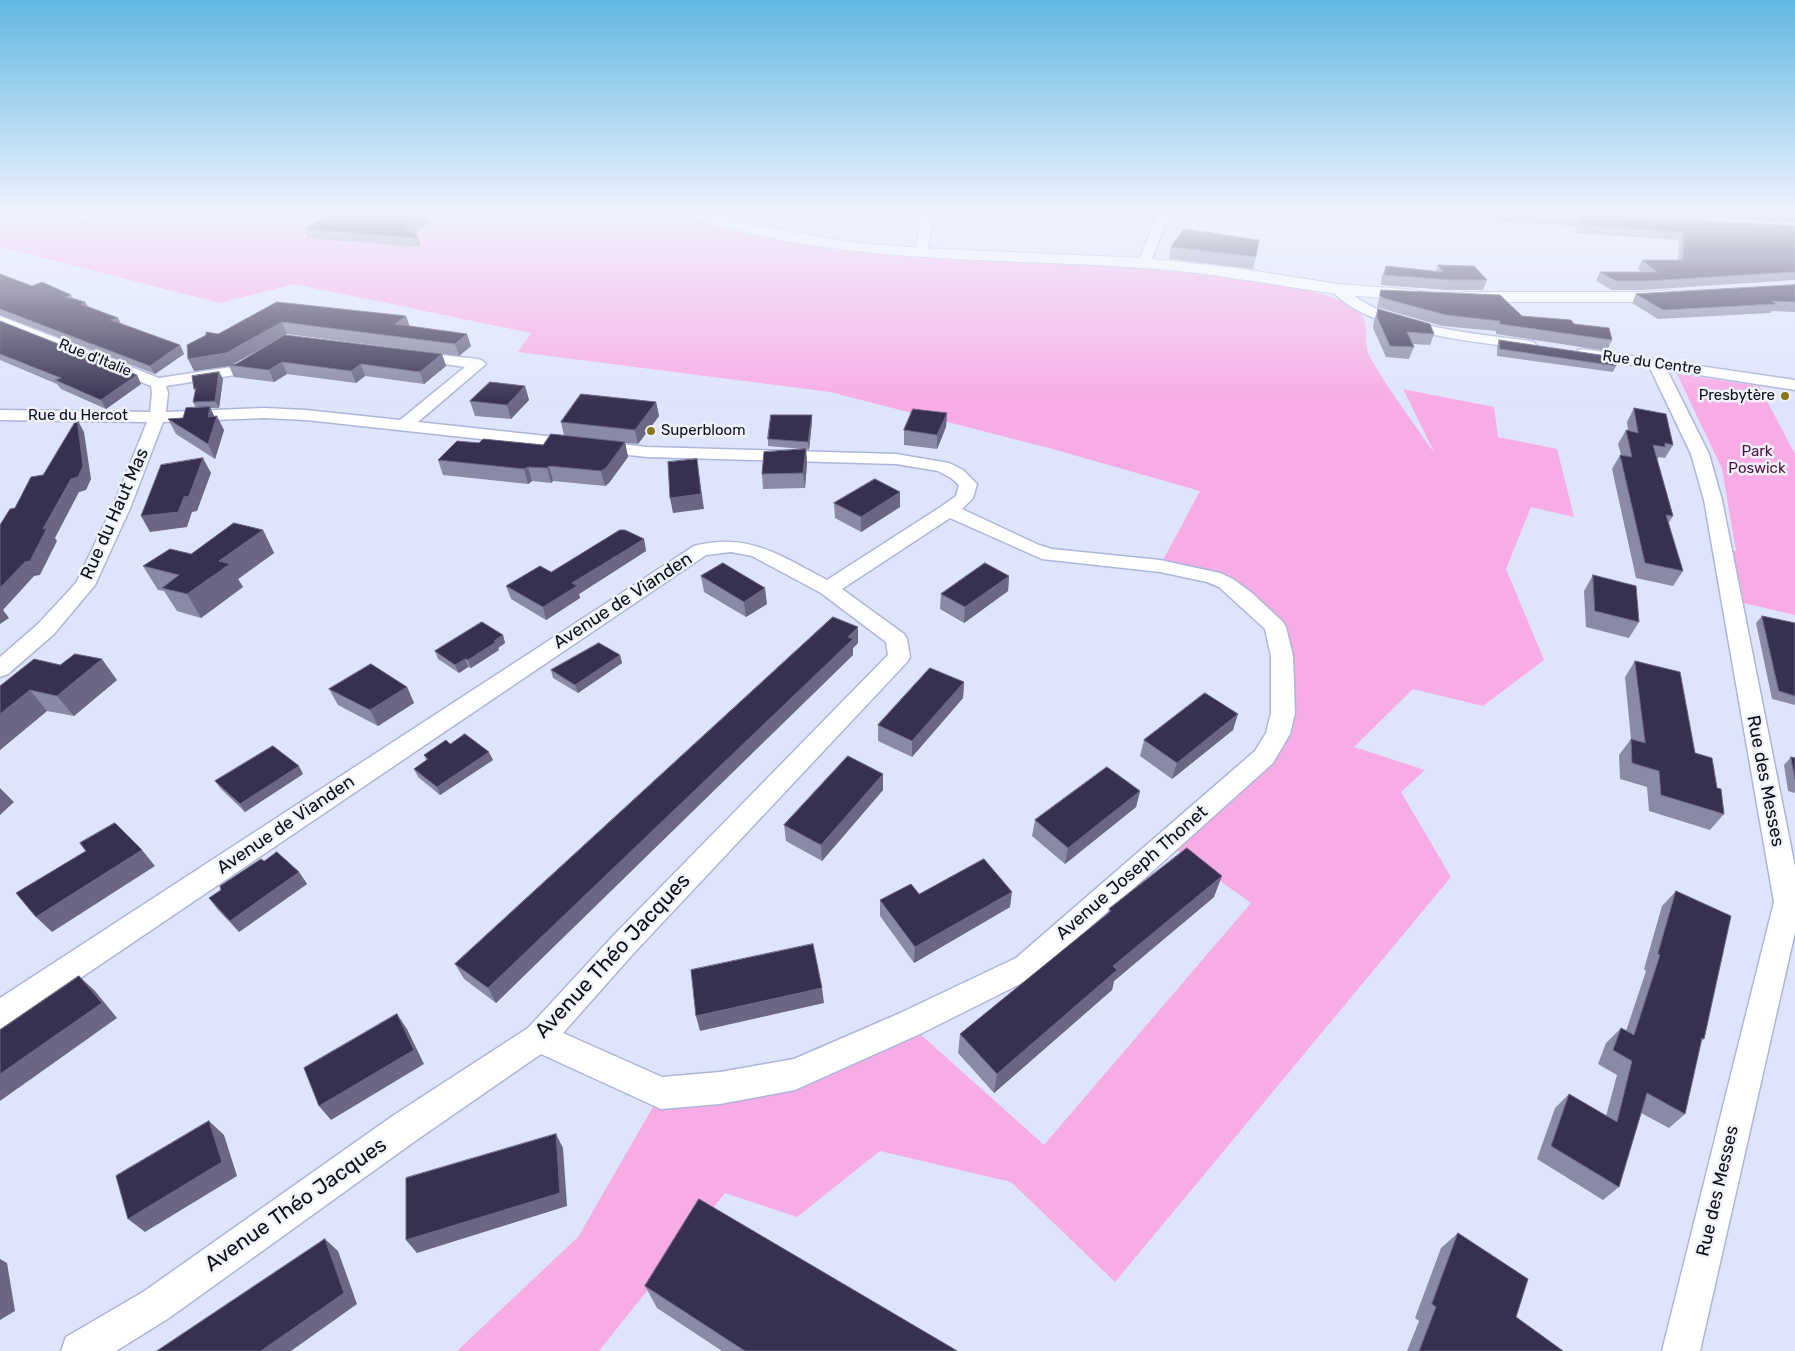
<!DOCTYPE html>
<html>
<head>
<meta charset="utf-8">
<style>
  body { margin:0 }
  canvas { display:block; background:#dee4fc }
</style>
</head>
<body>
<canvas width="1795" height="1351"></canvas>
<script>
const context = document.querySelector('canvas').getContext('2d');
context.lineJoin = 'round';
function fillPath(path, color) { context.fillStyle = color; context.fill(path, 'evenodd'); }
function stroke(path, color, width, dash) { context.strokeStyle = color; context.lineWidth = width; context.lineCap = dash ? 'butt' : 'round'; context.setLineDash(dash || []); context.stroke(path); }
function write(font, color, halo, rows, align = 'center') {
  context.font = font + ' Rubik,sans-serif'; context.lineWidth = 5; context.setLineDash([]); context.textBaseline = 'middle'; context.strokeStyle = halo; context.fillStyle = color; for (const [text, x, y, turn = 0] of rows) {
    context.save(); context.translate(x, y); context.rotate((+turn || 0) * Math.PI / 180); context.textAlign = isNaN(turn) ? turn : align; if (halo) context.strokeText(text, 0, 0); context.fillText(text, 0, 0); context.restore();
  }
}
const green = new Path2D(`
  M0 213H43L100 219 112 213H670C738 232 806 247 876 254 1002 260 1129 262 1253 281 1284 285 1333 291 1358 311 1371 321 1362 343 1370 357 1389 391 1413 422 1435 454L1403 389 1494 407 1498 437 1557 449 1574 517 1531 507 1506 569 1544 660 1483 706 1413 689 1354 747 1425 770 1401 792 1451 877 1115 1282 1011 1182 880 1151 797 1217 725 1193 599 1351H457L578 1237 661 1093 720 1088 909 1024 1044 1145 1251 903 1167 843 1278 734 1275 627 1226 583 1160 566 1200 491 1049 448 830 392 518 352 531 333 294 284 220 303 0 247Z
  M1677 374 1759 386 1795 454V615L1730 600 1720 547 1736 551 1722 469Z`);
const minor = new Path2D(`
  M922 213H934L927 253 921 257 915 253Z
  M1158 213H1170L1150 263 1144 267 1140 266 1138 263Z
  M1769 213H1782L1795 223V232L1791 231Z
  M1338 285C1347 287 1353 295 1360 300 1367 304 1374 308 1381 311 1427 330 1480 334 1529 341L1534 342 1536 345 1534 348 1529 349C1478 342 1363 332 1331 289Z
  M0 316 159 378 232 367 258 354 263 355 265 358 241 374 166 386 168 393 166 412 264 408 306 410 400 420 465 367 409 359 407 356 409 353 414 352 478 359 483 361 486 364 418 422 647 447 896 454 949 463 963 470 977 484 973 498 962 509 1039 545 1052 549 1160 560 1220 573 1233 579 1252 593 1283 622 1286 627 1293 656 1295 713 1290 734 1273 763 1036 976 920 1034 806 1085 795 1090 720 1104 661 1109 541 1054 418 1139 169 1318 116 1351H61L66 1337 143 1292 394 1115 528 1028 613 936 888 655 886 642 821 593 752 556 731 552 706 555 11 1025 0 1029V998L694 546C750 532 780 556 827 580L942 506 956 496 959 485 951 478 938 471 896 464 647 457 306 420 264 418 163 422 131 506 95 585 54 634 8 674 0 677V657L38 624 76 583 113 506 147 422 0 420V410L150 412 152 393 151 386 0 325ZM950 518 1042 559 1160 572 1207 582 1219 587 1265 629 1271 656V713L1266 733 1255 751 1016 958 898 1014 794 1059 720 1072 662 1077 563 1033 633 954 907 662 910 657 907 639 904 634 842 589Z
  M1583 349 1795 380V390L1667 370 1709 454 1722 500 1795 867V932L1700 1351H1662L1774 902 1704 500 1691 454 1650 368 1578 356 1576 353 1578 350Z`);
const tertiary = new Path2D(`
  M685 213H708L729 220 847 242 921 248 1144 258 1237 268 1338 284 1416 290 1422 292 1424 295 1422 298 1416 300C1390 298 1363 297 1337 294 1272 285 1208 272 1143 268 989 257 836 265 687 216Z
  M1671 290 1677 292 1679 295 1677 298 1642 302H1464L1458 300 1456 297 1458 294 1464 292H1642Z`);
const wall = new Path2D(`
  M1425 213H1583L1795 226V280L1642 290H1612L1596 281 1600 272H1641L1638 269 1642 260H1678L1679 240 1576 233V226L1427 217Z
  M1624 213H1795V223Z
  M375 216 429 223 414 233 417 234 420 244 419 247 308 238 305 229Z
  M1171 247 1256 257 1253 269 1169 259Z
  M1438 265 1487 280 1483 290H1448L1381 285 1382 276 1386 266 1436 271Z
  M0 274 32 286 71 295 73 298 85 302 88 307 118 318 121 324 180 345 184 354 155 374 0 315Z
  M1795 285V312L1772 311 1770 313 1658 319 1632 303 1636 294Z
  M1381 290 1522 316 1574 324 1612 340 1607 351 1496 334V331L1442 326 1380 308 1377 307Z
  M277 302 409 326 471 346 459 356 287 334 285 335 442 354 446 366 424 384 365 376 356 383 287 374 274 382 234 377 229 366 194 371 218 334ZM282 337 236 364H234Z
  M1378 309 1434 334 1430 345 1412 344 1414 347 1409 359 1386 357 1373 328 1374 320Z
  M0 321 137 375 141 384 106 409 61 389 57 384 0 360Z
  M1499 340 1616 366 1613 372 1497 356V347Z
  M219 372 223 379 219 408H210L214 416 224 430 215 459 176 434 168 419 183 418 196 408 193 402 195 392 194 389Z
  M525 386 529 400 511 419 475 416 470 401Z
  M656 402 659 416 638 444 625 443 628 457 609 483 605 486 553 481 551 483 532 481 528 484 443 475 438 460 479 443 543 445 564 436 561 422Z
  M1634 408 1673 445 1665 458 1659 457 1657 460 1673 516 1668 524 1683 571 1673 586 1636 578 1612 469 1620 455H1621L1618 444 1626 430 1628 431 1627 422Z
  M947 413 946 427 937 449 904 445V430Z
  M812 415V422L809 450 806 449 807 463 805 488 763 489 762 474 802 449 768 446V439Z
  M900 492V507L861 532 835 518 834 503Z
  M263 530 274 553 238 579 243 587 201 618 177 611 164 591 158 590 143 566 191 554Z
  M644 539 646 551 579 594 580 598 546 620 511 599 506 586 551 572Z
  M1593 575 1639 622 1629 638 1586 627 1584 591Z
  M701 576 767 604 746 617 704 592Z
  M1009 576 1008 591 964 623 940 609 941 594Z
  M1762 616 1795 623V705L1772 699 1756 623Z
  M503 635 505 643 498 648 499 650 471 668 468 667 459 673 438 659 435 651Z
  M858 643 853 648V655L496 1003 464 979 455 964Z
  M620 655 622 663 578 693 553 678 551 670Z
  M1635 661 1717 788 1724 814 1710 830 1649 811 1647 787 1620 779 1619 755 1631 739 1625 677Z
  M117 680 74 716 47 711 0 750V686Z
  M964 682 963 698 912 757 878 741V725Z
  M407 687 414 703 378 726 338 705 329 689Z
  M1233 730 1172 779 1140 756 1144 740Z
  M450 744 493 760 440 795 418 777 414 769 426 760 424 755Z
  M1791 757 1795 758V793L1788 791 1784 765Z
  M303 774 245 812 221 789 215 781Z
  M883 774V790L822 861 786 841 784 825Z
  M1140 791 1136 807 1065 864 1032 836 1035 820Z
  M264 861 299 872 307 884 239 932 218 910 209 898Z
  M1676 891 1704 1039 1701 1041 1685 1114 1669 1128 1641 1113 1619 1187 1603 1200 1537 1159 1555 1108 1569 1094 1606 1116 1617 1075 1598 1064 1606 1043 1621 1028 1626 1031 1646 971 1644 969 1662 906Z
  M919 894 1010 907 914 963 880 916V900Z
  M1214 897 1114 981 1112 990 994 1093 958 1053 960 1034 1108 913 1109 909Z
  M1458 1233 1516 1317 1563 1351H1407L1419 1321 1415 1318 1441 1248Z
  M645 1286 957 1351H722L657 1308Z`);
const shadedWall = new Path2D(`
  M427 215 429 223 407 238 404 229Z
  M417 234 420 244 419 247 416 238Z
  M85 302 90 310 81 304Z
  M406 316 410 327 395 324Z
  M118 318 122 326 111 320Z
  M282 322 287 334 231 365H228L229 366 194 371 188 359Z
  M467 334 471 346 459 356 455 344Z
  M180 345 184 354 155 374 150 366Z
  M442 354 446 366 424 384 420 372Z
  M282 362 287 374 274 382 269 370Z
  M361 364 365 376 356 383 351 371Z
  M219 372 223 379 219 408 215 401Z
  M137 375 141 384 106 409 101 400Z
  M525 386 529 400 511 419 507 405Z
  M656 402 659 416 638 444 635 430Z
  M210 407 216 420 217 416 224 430 215 459 208 444V417Z
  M947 413 946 427 937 449V435Z
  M812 415V422L809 450 808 442Z
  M77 419 84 432 91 479 86 490 79 492 55 538 57 541 40 575 34 576 3 610 9 618 0 624V588L43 529 71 479Z
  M625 442 628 457 609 483 605 486 601 471Z
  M806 449 807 463 805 488 803 473Z
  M203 458 211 473 197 511 192 512 187 527 150 532 141 516Z
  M549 466 553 481 551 483 547 468Z
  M528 467 532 481 528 484 524 469Z
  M699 474 704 509 673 513 670 498Z
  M900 492V507L861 532V517Z
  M263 530 274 553 238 579 243 587 201 618 187 594 219 561Z
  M644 539 646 551 579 594 580 598 546 620 543 607 572 583Z
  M1009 576 1008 591 964 623 965 607Z
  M765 588 767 604 746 617 744 602Z
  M858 627V643L853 648V655L496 1003 488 988Z
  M503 635 505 643 498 648 499 650 471 668 468 660Z
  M620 655 622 663 578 693 575 685Z
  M102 659 117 680 74 716 57 696Z
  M465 659 468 667 459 673 455 665Z
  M964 682 963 698 912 757V741Z
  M407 687 414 703 378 726 370 710Z
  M30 690 47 711 0 750V714Z
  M1238 714 1233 730 1172 779 1177 763Z
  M489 752 493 760 440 795 437 787Z
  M299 766 303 774 245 812 240 804Z
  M883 774V790L822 861 821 845Z
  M0 788 14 802 0 815Z
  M1140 791 1136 807 1065 864 1068 848Z
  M142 850 155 866 52 932 36 917Z
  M299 872 307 884 239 932 230 921Z
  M1222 876 1214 897 1114 981 1112 990 994 1093 997 1074 1113 966Z
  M1012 892 1010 907 914 963 915 947Z
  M79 976 95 991 117 1018 0 1101V1074Z
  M822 988 824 1003 700 1031 696 1016Z
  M397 1014 407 1029 424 1064 331 1120 319 1106Z
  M209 1121 224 1135 237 1176 145 1232 128 1219Z
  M556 1134 563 1148 567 1206 417 1253 406 1240Z
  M325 1239 338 1251 357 1304 291 1351H261Z
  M0 1259 7 1263 15 1311 0 1320Z`);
const building = new Path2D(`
  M332 213H368L375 216 380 213H412L427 215 404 229 417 234 416 238 305 229Z
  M1510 213H1583L1795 226V272L1646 281H1616L1600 272H1657L1642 260H1683V232L1579 225 1580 217Z
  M1774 213H1795V215Z
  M1184 229 1259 240 1256 257 1171 247Z
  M1438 265 1474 266 1487 280H1452L1384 275 1386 266 1443 272Z
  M0 274 32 286 42 282 71 295 66 297 85 302 81 304 118 318 111 320 180 345 150 366 0 309Z
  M1795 285V302L1772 301 1776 304 1663 310 1636 294Z
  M1381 290 1500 295 1522 316 1571 320 1574 324 1609 328 1612 340 1500 324V321L1446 315 1383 298 1380 296Z
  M277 302 406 316 395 324 467 334 455 344 282 322 226 353 188 359 187 345 206 335V332L218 334Z
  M1378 309 1430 324 1434 334 1407 332 1414 347 1390 346 1377 317Z
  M0 321 137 375 101 400 55 380 61 378 0 354Z
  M285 335 442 354 420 372 361 364 351 371 282 362 269 370 228 365 236 364Z
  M1499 340 1614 357 1616 366 1500 349Z
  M219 372 215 401 193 402 196 388 194 389 192 376Z
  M490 382 525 386 507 405 470 401Z
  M581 394 656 402 635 430 561 422Z
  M210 407 208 417 217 416 208 444 168 419 183 418 186 408Z
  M1634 408 1666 414 1673 445 1665 443V447L1653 445 1673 516 1666 515 1683 571 1645 563 1620 455 1632 457 1626 430 1638 433Z
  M913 409 947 413 937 435 904 430Z
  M771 415H812L808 442 768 439Z
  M77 419 83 466 78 477 71 479 43 529 47 528 30 561 25 562 0 588V525L10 509 15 508 31 477 43 475Z
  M551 434 625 442 606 468 601 471 549 466 547 468 528 467 524 469 438 460 457 441 479 443 483 439 543 445Z
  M806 449 803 473 762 474 764 452Z
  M203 458 189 496 184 497 178 512 141 516 161 465Z
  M697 459 701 494 670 498 668 462Z
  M875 479 900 492 861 517 834 503Z
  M234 523 263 530 219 561 230 564 187 594 162 588 179 575 143 566 170 549 191 554Z
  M620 530H625L644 539 572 583 577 586 543 607 506 586 540 566 551 572Z
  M723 563 765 588 744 602 701 576Z
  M985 563 1009 576 965 607 941 594Z
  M1593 575 1636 586 1639 622 1595 611Z
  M1762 616 1795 623V696L1779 691Z
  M833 617 858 627 848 637 853 639 488 988 455 964Z
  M482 622 503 635 494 641 496 642 468 660 465 659 455 665 435 651Z
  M599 643 620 655 575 685 551 670Z
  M75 654 102 659 57 696 30 690 0 714V686L34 659 60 665Z
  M1635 661 1680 672 1695 753 1712 758 1717 788 1721 789 1724 814 1661 795 1659 771 1632 763 1631 739 1645 743Z
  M371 664 407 687 370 710 329 689Z
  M930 668 964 682 912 741 878 725Z
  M1205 693 1238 714 1177 763 1144 740Z
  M465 734 489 752 437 787 414 769 428 759 424 755 446 740 450 744Z
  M273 746 299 766 240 804 215 781Z
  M848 756 883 774 821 845 784 825Z
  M1791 757 1795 758V779Z
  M1107 767 1140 791 1068 848 1035 820Z
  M115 823 142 850 36 917 16 893 86 851 80 843Z
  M1187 848 1222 876 1113 966 1117 970 997 1074 960 1034 1111 911 1109 909Z
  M277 852 299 872 230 921 209 898 221 890 220 886 261 859 264 861Z
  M984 859 1012 892 915 947 880 900 911 884 919 894Z
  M1676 891 1731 916 1704 1039 1702 1038 1685 1114 1647 1093 1619 1187 1551 1146 1569 1094 1617 1122 1632 1061 1613 1050 1621 1028 1634 1035 1660 955 1658 954Z
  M813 944 822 988 696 1016 691 970Z
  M79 976 102 1003 0 1074V1030Z
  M397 1014 414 1050 319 1106 304 1068Z
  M209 1121 222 1162 128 1219 116 1176Z
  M556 1134 560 1193 406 1240V1178Z
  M699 1199 954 1349 957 1351H745L645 1286Z
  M1458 1233 1528 1279 1516 1317 1563 1351H1419L1436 1307 1432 1304Z
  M325 1239 344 1293 261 1351H157Z`);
const markers = [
  [1785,396,5,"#8a7518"],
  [651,431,5,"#8a7518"]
];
const farStreetnames = [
  ["Rue d'Italie",95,358,22],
  ["Rue du Centre",1652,363,8],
  ["Rue du Hercot",78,416]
];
const farPoinames = [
  ["Presbytère",1775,396],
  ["Superbloom",661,431,"left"]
];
const farParknames = [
  ["Park",1757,452],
  ["Poswick",1757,469]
];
const streetNames = [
  ["Rue du Haut Mas",115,514,-66],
  ["Avenue de Vianden",623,601,-33],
  ["Rue des Messes",1765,781,79],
  ["Avenue de Vianden",286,825,-34],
  ["Avenue Joseph Thonet",1132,873,-41],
  ["Rue des Messes",1718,1191,-77]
];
const nearStreetnames = [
  ["Avenue Théo Jacques",613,956,-47],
  ["Avenue Théo Jacques",296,1205,-35]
];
fillPath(green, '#f8ace6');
stroke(minor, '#acb5db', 3);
stroke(tertiary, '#acb5db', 2);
fillPath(minor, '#fff');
fillPath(tertiary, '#fff');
fillPath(wall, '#8b8aa6');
fillPath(shadedWall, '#6a6684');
fillPath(building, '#383050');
stroke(building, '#6a6684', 1);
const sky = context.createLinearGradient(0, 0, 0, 403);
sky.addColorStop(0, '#61b8e2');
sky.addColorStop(0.53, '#f0f3fe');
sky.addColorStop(1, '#f0f3fe00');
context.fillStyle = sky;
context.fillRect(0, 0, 1795, 403);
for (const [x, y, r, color] of markers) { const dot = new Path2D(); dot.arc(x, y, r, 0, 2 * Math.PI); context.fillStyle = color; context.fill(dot); stroke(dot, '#f0f2fa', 2); }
write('15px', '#0c0e1b', '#f0f2fa', farStreetnames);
write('15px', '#0c0e1b', '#f0f2fa', farPoinames, 'right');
write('15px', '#4d1343', '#f0f2fa', farParknames);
write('18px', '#0c0e1b', '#f0f2fa', streetNames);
write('21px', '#0c0e1b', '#f0f2fa', nearStreetnames);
</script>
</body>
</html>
